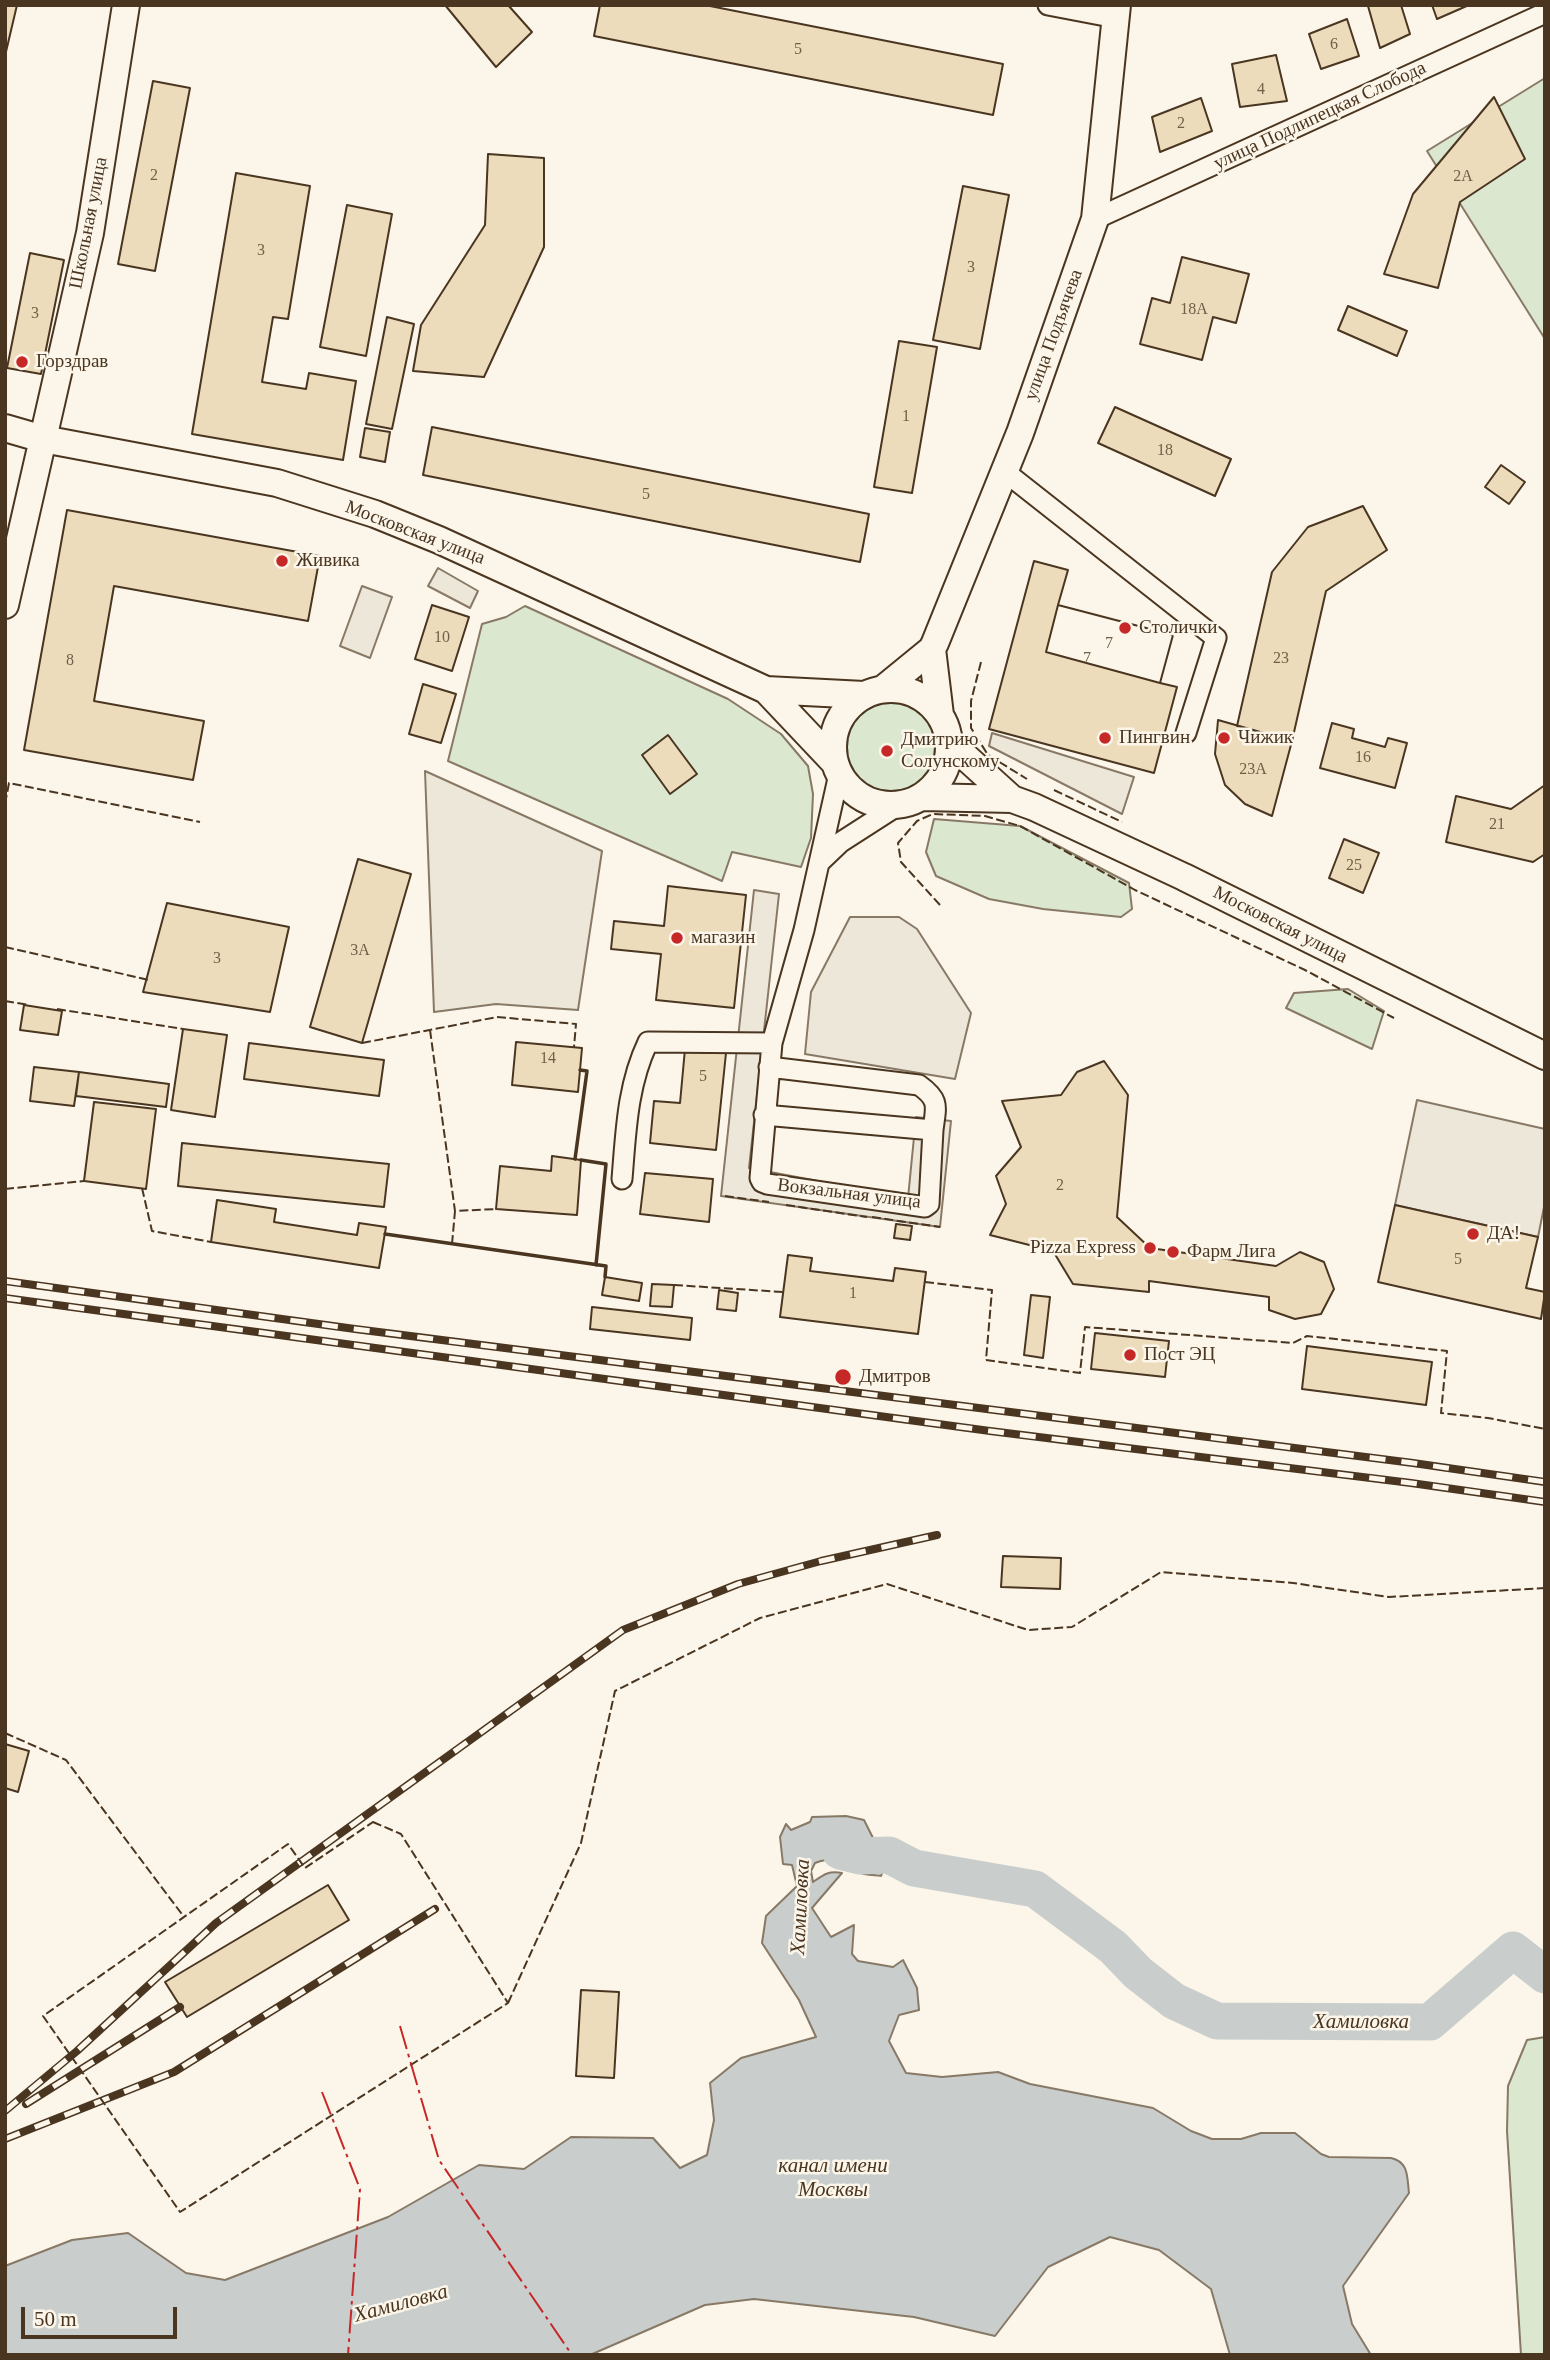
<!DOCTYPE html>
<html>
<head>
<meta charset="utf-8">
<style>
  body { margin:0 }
  #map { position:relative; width:1550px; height:2360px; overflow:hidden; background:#fbf6e9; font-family:"Times New Roman",serif }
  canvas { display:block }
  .frame { position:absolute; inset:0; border:7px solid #4a3520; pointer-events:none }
  .scale { position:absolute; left:21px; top:2307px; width:156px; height:32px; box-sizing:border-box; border:4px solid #4a3520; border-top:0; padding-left:9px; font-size:21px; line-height:24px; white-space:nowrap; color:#4a3520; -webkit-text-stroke:5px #fbf6e9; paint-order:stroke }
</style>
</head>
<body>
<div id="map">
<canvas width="1550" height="2360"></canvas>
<div class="frame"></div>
<div class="scale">50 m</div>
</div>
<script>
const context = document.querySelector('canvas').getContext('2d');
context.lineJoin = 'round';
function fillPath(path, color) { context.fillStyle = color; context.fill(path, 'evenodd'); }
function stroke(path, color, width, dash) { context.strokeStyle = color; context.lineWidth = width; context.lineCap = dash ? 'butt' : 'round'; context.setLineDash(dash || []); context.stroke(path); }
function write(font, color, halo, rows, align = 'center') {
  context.font = font + ' "Times New Roman",serif'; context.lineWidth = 5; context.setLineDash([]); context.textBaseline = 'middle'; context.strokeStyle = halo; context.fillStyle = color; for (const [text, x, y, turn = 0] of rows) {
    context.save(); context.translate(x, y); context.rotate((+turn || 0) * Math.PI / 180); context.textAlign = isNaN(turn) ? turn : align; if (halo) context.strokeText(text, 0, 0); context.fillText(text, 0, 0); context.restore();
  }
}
const green = new Path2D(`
  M1545 78V339L1427 151Z
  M525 606 728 699 781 734 808 766 813 794 811 838 801 867 732 852 722 881 448 761 482 624 506 617Z
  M840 747a51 51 0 1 1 102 0a51 51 0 1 1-102 0Z
  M934 819 1020 826 1129 883 1132 909 1121 917 1043 909 989 899 936 876 926 852Z
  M1348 989 1384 1011 1372 1049 1286 1008 1294 993Z
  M1545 2037V2355H1521L1507 2131 1508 2086 1527 2040Z`);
const parking = new Path2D(`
  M438 568 478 591 470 608 428 586Z
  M362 586 392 597 370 658 340 646Z
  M992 733 1134 777 1122 814 989 746Z
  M425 771 602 851 578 1010 496 1004 434 1012Z
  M754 890 779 894 749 1168 908 1198 916 1117 951 1121 940 1227 721 1196Z
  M850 917H899L917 929 971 1013 955 1079 805 1054 811 992Z
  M1417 1100 1545 1129V1202L1538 1237 1395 1205Z`);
const water = new Path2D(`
  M846 1816 864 1820 879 1850 889 1855 881 1876C874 1875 864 1875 858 1872 838 1863 841 1854 815 1863L811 1871 813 1882C823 1875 829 1870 842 1873L812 1908 831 1937 854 1925 852 1954 858 1961 893 1967 903 1960 917 1988 919 2010 899 2015 889 2041 906 2073 942 2077 998 2072 1030 2084 1153 2108 1191 2131 1212 2139H1241L1261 2133H1295L1321 2154 1329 2157 1391 2158C1409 2162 1407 2177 1409 2193L1343 2286 1352 2324 1371 2355H1230L1211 2289 1159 2250 1110 2237 1048 2267 995 2336 914 2317 754 2299 705 2305 590 2355H5V2266L72 2240 128 2233 186 2273 225 2280 388 2217 479 2165 524 2169 571 2137 653 2138 680 2168 707 2155 714 2120 710 2083 741 2058 816 2037 799 2000 762 1943 766 1916 797 1886 792 1865 783 1864 780 1837 786 1824 791 1830 810 1822 812 1817Z`);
const river = new Path2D(`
  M840 1851 860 1856 889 1855 914 1868 1035 1889 1113 1947 1138 1973 1174 2001 1217 2021 1430 2022 1513 1950 1545 1975`);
const building = new Path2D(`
  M5 5H17L5 56Z
  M445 5H508L532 32 496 67Z
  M600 5H705L1003 64 993 115 594 36Z
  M1370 5H1401L1410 34 1380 48 1368 6Z
  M1432 5H1469L1437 19Z
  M1347 19 1359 56 1321 69 1309 34Z
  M1276 55 1287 101 1240 107 1232 64Z
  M153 81 190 88 155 271 118 264Z
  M1494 97 1525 159 1460 202 1438 288 1384 274 1413 194Z
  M1201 98 1212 131 1160 152 1152 117Z
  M488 154 544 158V247L484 377 413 371 421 325 485 225Z
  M236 173 310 186 288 319 273 317 262 382 306 389 309 373 356 381 343 460 192 434Z
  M963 186 1009 195 980 349 933 340Z
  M347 205 392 214 366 356 320 347Z
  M30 253 64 260 41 374 7 368Z
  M1182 257 1249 274 1236 323 1213 317 1202 360 1140 344 1152 298 1170 303Z
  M1348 306 1407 331 1397 356 1338 330Z
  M387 317 414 324 392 429 366 424Z
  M899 341 937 347 912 493 874 487Z
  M1115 407 1231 459 1215 496 1098 443Z
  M432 427 869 514 860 562 423 475Z
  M365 428 390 432 385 462 360 457Z
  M1501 465 1525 482 1509 504 1485 487Z
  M1363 506 1387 550 1326 591 1292 741 1237 726 1272 572 1308 527Z
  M67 510 320 556 308 621 114 586 94 701 204 721 193 780 24 750Z
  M1034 561 1068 570 1058 605 1173 635 1160 683 1177 687 1154 773 989 729Z
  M432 605 469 617 452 671 415 659Z
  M1058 605 1173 635 1160 683 1046 652Z
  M423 684 456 694 441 743 409 734Z
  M1218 720 1292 741 1272 816 1245 804 1225 785 1215 754Z
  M1332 723 1354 729 1352 738 1385 747 1388 738 1407 743 1395 788 1320 768Z
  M668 735 697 774 670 794 642 755Z
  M1545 785V854L1533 862 1446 842 1456 796 1511 809Z
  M1344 839 1379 853 1363 893 1329 878Z
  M358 859 411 874 362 1043 310 1027Z
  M668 886 746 895 734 1008 656 1000 661 954 611 949 614 921 664 926Z
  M167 903 289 927 270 1012 143 992Z
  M24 1005 62 1011 58 1035 20 1030Z
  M183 1029 227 1035 215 1117 171 1110Z
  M516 1042 582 1048 578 1092 512 1085Z
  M249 1043 384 1060 379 1096 244 1079Z
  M685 1049 726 1053 716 1150 650 1143 654 1101 680 1103Z
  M1104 1061 1128 1095 1117 1217 1150 1248 1276 1266 1300 1252 1324 1262 1334 1289 1321 1314 1295 1319 1269 1310V1297L1149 1281V1292L1073 1284 1053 1251 990 1235 1006 1204 996 1176 1021 1147 1002 1101 1061 1095 1077 1072Z
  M34 1067 79 1072 74 1106 30 1101Z
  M79 1072 169 1084 166 1107 76 1096Z
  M94 1102 156 1109 146 1189 84 1181Z
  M182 1143 389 1164 384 1207 178 1186Z
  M552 1156 581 1160 577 1215 496 1209 500 1166 551 1171Z
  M645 1173 713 1179 709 1222 640 1214Z
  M217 1200 276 1209 274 1222 357 1235 359 1223 386 1227 379 1268 211 1242Z
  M1395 1205 1538 1237 1526 1288 1545 1292 1541 1319 1378 1282Z
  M896 1224 912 1226 910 1240 894 1238Z
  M788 1255 812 1258 810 1271 893 1281 895 1268 926 1272 918 1334 780 1317Z
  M605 1277 642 1283 639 1301 602 1295Z
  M652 1284 674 1285 672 1307 650 1306Z
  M719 1290 738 1293 736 1311 717 1309Z
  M1031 1295 1050 1297 1043 1358 1024 1355Z
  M592 1307 692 1318 690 1340 590 1329Z
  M1095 1333 1169 1341 1165 1377 1091 1369Z
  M1307 1346 1432 1362 1426 1405 1302 1389Z
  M1003 1556 1061 1558 1060 1589 1001 1587Z
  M5 1744 29 1751 18 1792 5 1788Z
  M328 1885 349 1920 187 2017 165 1982Z
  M581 1990 619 1992 614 2078 576 2076Z`);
const street = new Path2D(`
  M1048 5 1116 18
  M1095 219 1545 13
  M1004 471 1216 638 1186 733
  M819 863 841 842 897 806
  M769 1067 919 1085C940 1100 936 1106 933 1130
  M764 1115 933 1130 929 1204 925 1207 767 1184 762 1182 760 1178 772 1043 804 930 839 774
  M622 1179C626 1132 627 1086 648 1042L772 1043`);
const secondary = new Path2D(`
  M5 428 43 439 277 483 375 514 439 540 766 690 864 695
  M5 605 90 233 126 5
  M932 649 940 715
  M833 747a58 58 0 1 1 116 0a58 58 0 1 1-116 0Z
  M883 689 932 649 935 643 1020 433 1095 219 1117 5
  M766 690 835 763
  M949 742 1012 799
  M922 797 1012 799 1034 807 1184 877 1545 1056`);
const rail = new Path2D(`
  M5 1281 355 1329 1413 1463 1545 1482
  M5 1298 990 1431 1411 1483 1545 1502
  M26 2104 180 2007
  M5 2111 77 2051 216 1923 623 1630 738 1584 821 1561 937 1535
  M5 2139 174 2072 435 1909`);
const fence = new Path2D(`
  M981 662 971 701V728L988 755 1027 779
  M1054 790 1122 822
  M5 804 9 783 200 822
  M940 905 901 862 898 843 917 821 933 814 985 816 1020 826 1135 890 1305 970 1394 1018
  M5 947 149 980
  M5 1001 29 1005
  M57 1009 183 1029
  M430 1030 455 1211
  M362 1043 497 1017 576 1024 574 1047
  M142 1188 152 1231 211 1242
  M5 1189 84 1181
  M725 1196 769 1202
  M786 1205 867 1217
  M872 1217 940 1227
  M452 1244 455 1211 496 1209
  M925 1282 992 1290 986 1360
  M674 1285 783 1292
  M986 1360 1080 1373 1085 1327 1293 1343 1307 1336 1447 1351 1441 1413 1488 1418 1545 1429
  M5 1733 66 1760 184 1917
  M373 1822 401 1834 508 2003 180 2212 43 2016 288 1844 305 1868Z
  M508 2003 581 1843 615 1691 760 1618 887 1584 1028 1630 1072 1627 1161 1572 1293 1583 1389 1597 1545 1588`);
const wall = new Path2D(`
  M575 1159 587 1071 580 1070
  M581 1160 606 1164 596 1265
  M385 1234 606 1266 605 1277`);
const power = new Path2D(`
  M400 2026 439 2160 572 2355
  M322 2092 360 2189 348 2355`);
const markers = [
  [22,362,7,"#c62828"],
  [282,561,7,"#c62828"],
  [1125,628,7,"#c62828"],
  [1105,738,7,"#c62828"],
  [1224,738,7,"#c62828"],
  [887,751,7,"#c62828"],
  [677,938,7,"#c62828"],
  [1473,1234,7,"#c62828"],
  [1150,1248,7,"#c62828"],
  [1173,1252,7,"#c62828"],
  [1130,1355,7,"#c62828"],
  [843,1377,9,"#c62828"]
];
const numberNames = [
  ["6",1334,45],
  ["5",798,50],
  ["4",1261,90],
  ["2",1181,124],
  ["2",154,176],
  ["2А",1463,177],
  ["3",261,251],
  ["3",971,268],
  ["18А",1194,310],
  ["3",35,314],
  ["1",906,417],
  ["18",1165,451],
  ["5",646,495],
  ["10",442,638],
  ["7",1109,644],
  ["7",1087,659],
  ["23",1281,659],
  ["8",70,661],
  ["16",1363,758],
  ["23А",1253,770],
  ["21",1497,825],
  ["25",1354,866],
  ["3А",360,951],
  ["3",217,959],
  ["14",548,1059],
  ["5",703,1077],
  ["2",1060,1186],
  ["5",1458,1260],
  ["1",853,1294]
];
const streetNames = [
  ["улица Подлипецкая Слобода",1320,116,-25],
  ["Школьная улица",89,223,-79],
  ["улица Подъячева",1054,335,-70],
  ["Московская улица",415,533,21],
  ["Московская улица",1280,925,27],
  ["Вокзальная улица",849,1194,7]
];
const poiNames = [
  ["Горздрав",36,362],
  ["Живика",296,561],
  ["Столички",1139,628],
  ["Пингвин",1119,738],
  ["Чижик",1238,738],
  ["Дмитрию",901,740],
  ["Солунскому",901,762],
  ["магазин",691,938],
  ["ДА!",1487,1234],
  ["Pizza Express",1136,1248,"right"],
  ["Фарм Лига",1187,1252],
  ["Пост ЭЦ",1144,1355],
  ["Дмитров",859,1377]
];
const waterNames = [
  ["Хамиловка",801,1907,-87],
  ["Хамиловка",1361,2022],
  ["канал имени",833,2166],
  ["Москвы",833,2190],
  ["Хамиловка",401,2304,-15]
];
fillPath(green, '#dce7d0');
stroke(green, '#887966', 2);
fillPath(parking, '#ede7d9');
stroke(parking, '#887966', 2);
fillPath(water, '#c9cecd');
stroke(water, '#887966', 2);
stroke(river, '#c9cecd', 37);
fillPath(building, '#ecdcbc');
stroke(building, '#4a3520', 2);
stroke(street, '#4a3520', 23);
stroke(secondary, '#4a3520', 30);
stroke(street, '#fbf6e9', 19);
stroke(secondary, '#fbf6e9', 26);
stroke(rail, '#4a3520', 8);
stroke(rail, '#fbf6e9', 5, [16]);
stroke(fence, '#4a3520', 2, [9, 3.5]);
stroke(wall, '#4a3520', 3.5);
stroke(power, '#c62828', 2, [24, 5, 3.5, 5]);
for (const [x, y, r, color] of markers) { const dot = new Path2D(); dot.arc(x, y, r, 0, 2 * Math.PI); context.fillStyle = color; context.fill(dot); stroke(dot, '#fbf6e9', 2.5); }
write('16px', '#725f47', null, numberNames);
write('19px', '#4a3520', '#fbf6e9', streetNames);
write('19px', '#4a3520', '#fbf6e9', poiNames, 'left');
write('italic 21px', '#4a3520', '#fbf6e9', waterNames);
</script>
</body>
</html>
